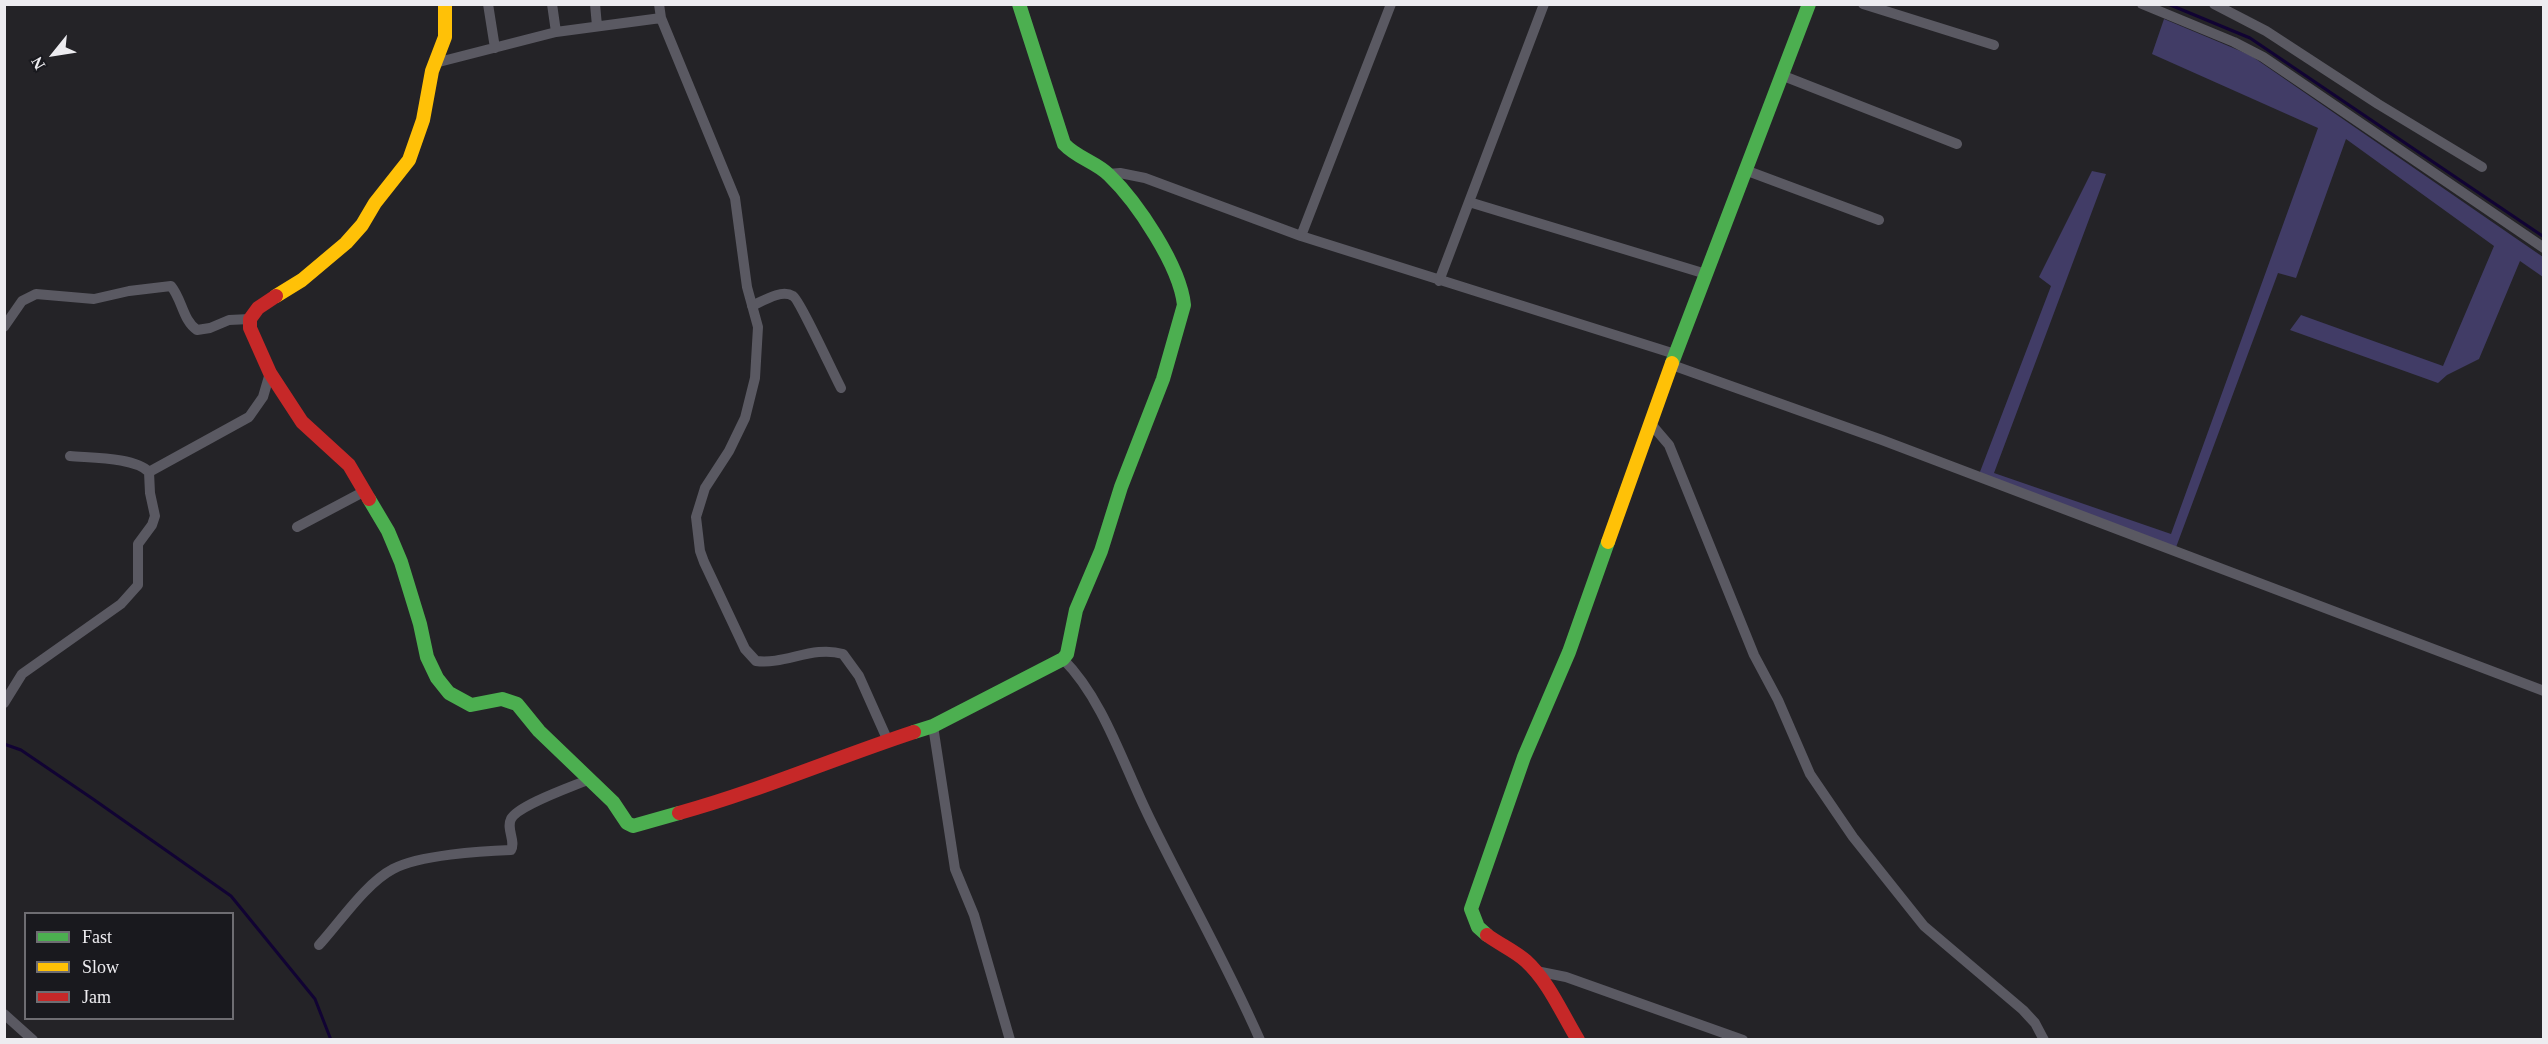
<!DOCTYPE html>
<html>
<head>
<meta charset="utf-8">
<style>
  body { margin:0 }
  #map { position:relative; width:2548px; height:1044px; overflow:hidden; background:#242327; font-family:"Times New Roman",serif }
  canvas { display:block }
  .frame { position:absolute; inset:0; border:6px solid #edecf0; pointer-events:none }
  .legend { position:absolute; left:24px; top:912px; width:210px; height:108px; box-sizing:border-box; background:#19191e; border:2px solid #6e6d72; margin:0; padding:8px 10px; list-style:none; font-size:18px; color:#edecf0 }
  .legend li { display:flex; align-items:center; gap:12px; height:30px }
  .legend b { width:30px; border:2px solid #6e6d72 }
  .north { position:absolute; left:24px; top:24px; width:60px; height:60px; -webkit-text-stroke:4px #19191e; paint-order:stroke; rotate:240deg; font-size:16px; font-weight:700; line-height:24px; text-align:center; color:#edecf0 }
  .north::after { content:''; display:block; margin:auto; width:21px; height:27px; background:#edecf0; clip-path:polygon(50% 0,100% 100%,50% 72%,0 100%) }
</style>
</head>
<body>
<div id="map">
<canvas width="2548" height="1044"></canvas>
<div class="frame"></div>
<ul class="legend">
<li><b style="height:8px;background:#4caf50"></b>Fast</li>
<li><b style="height:8px;background:#ffc107"></b>Slow</li>
<li><b style="height:8px;background:#c62828"></b>Jam</li>
</ul>
<div class="north">N</div>
</div>
<script>
const context = document.querySelector('canvas').getContext('2d');
context.lineJoin = 'round';
function fillPath(path, color) { context.fillStyle = color; context.fill(path, 'evenodd'); }
function stroke(path, color, width, dash) { context.strokeStyle = color; context.lineWidth = width; context.lineCap = dash ? 'butt' : 'round'; context.setLineDash(dash || []); context.stroke(path); }
const green = new Path2D(`
  M2164 19 2250 55 2543 257V277L2520 261 2479 359 2447 375 2438 383 2290 330 2301 315 2443 366 2494 246 2346 139 2296 278 2278 273 2175 550 1978 477 2051 286 2039 277 2092 171 2106 174 1994 473 2171 534 2318 128 2152 54Z`);
const stream = new Path2D(`
  M2168 4 2250 38 2544 237
  M4 744 21 750 93 799 231 896 315 999 331 1040`);
const street = new Path2D(`
  M488 4 495 48
  M552 4 556 32
  M595 4 597 26
  M659 4 661 18 735 198 747 287 758 327 755 378 745 418 729 451 705 488 696 517 700 551 704 562 745 649 756 661C785 665 813 645 843 654L859 676 888 741
  M1863 4 1994 45
  M2142 4 2234 42 2263 57 2544 248
  M2214 4 2266 31 2378 104 2482 167
  M435 63 556 32 661 18
  M1781 75 1957 144
  M1745 170 1879 220
  M1108 174 1120 173 1145 178 1301 236 1675 354
  M1469 202 1706 274
  M1301 236 1391 4
  M1439 281 1544 4
  M752 306C763 301 781 289 793 296 799 299 834 375 841 388
  M4 327 22 301 36 294 94 299 129 291 171 286C182 299 183 321 197 330L210 328 229 320 250 319
  M1672 365 1882 440 2544 691
  M1651 424 1669 445 1754 655 1778 700 1810 774 1853 837 1924 926 2023 1010 2035 1023 2044 1040
  M149 472 249 417 263 397 270 373
  M297 527 365 491
  M1063 659C1104 700 1124 767 1150 819 1186 893 1227 964 1260 1040
  M4 703 22 674 121 604 138 585V544L152 525 155 516 150 493 149 472C135 457 90 458 70 456
  M933 726 955 869 974 915 1010 1040
  M319 945C340 922 366 883 393 869 419 855 481 851 511 850 516 841 506 829 511 819 518 805 574 786 590 779
  M1536 971 1566 977 1743 1040
  M4 1014 33 1040`);
const fast = new Path2D(`
  M1672 363 1809 4
  M369 499 388 531 401 562 420 624 427 657 437 678 449 693 471 705 502 699 517 704 539 731 613 802 627 823 633 826 679 813
  M914 732 933 726 1063 659 1067 654 1076 610 1101 551 1121 487 1163 379 1184 305C1180 266 1137 202 1109 175 1096 162 1077 158 1064 144L1019 4
  M1487 935 1478 927 1471 909 1524 757 1569 652 1608 542`);
const slow = new Path2D(`
  M276 296 302 280 346 243 362 225 375 203 409 160 423 120 432 71 445 37V4
  M1608 542 1672 363`);
const jam = new Path2D(`
  M276 296 258 308 250 319V328L270 373 302 422 349 465 369 499
  M679 813C759 791 835 758 914 732
  M1487 935C1499 944 1515 951 1526 961 1549 982 1562 1014 1578 1040`);
fillPath(green, '#413c66');
stroke(stream, '#110333', 3);
stroke(street, '#5a5962', 10);
stroke(fast, '#4caf50', 14);
stroke(slow, '#ffc107', 14);
stroke(jam, '#c62828', 14);
</script>
</body>
</html>
